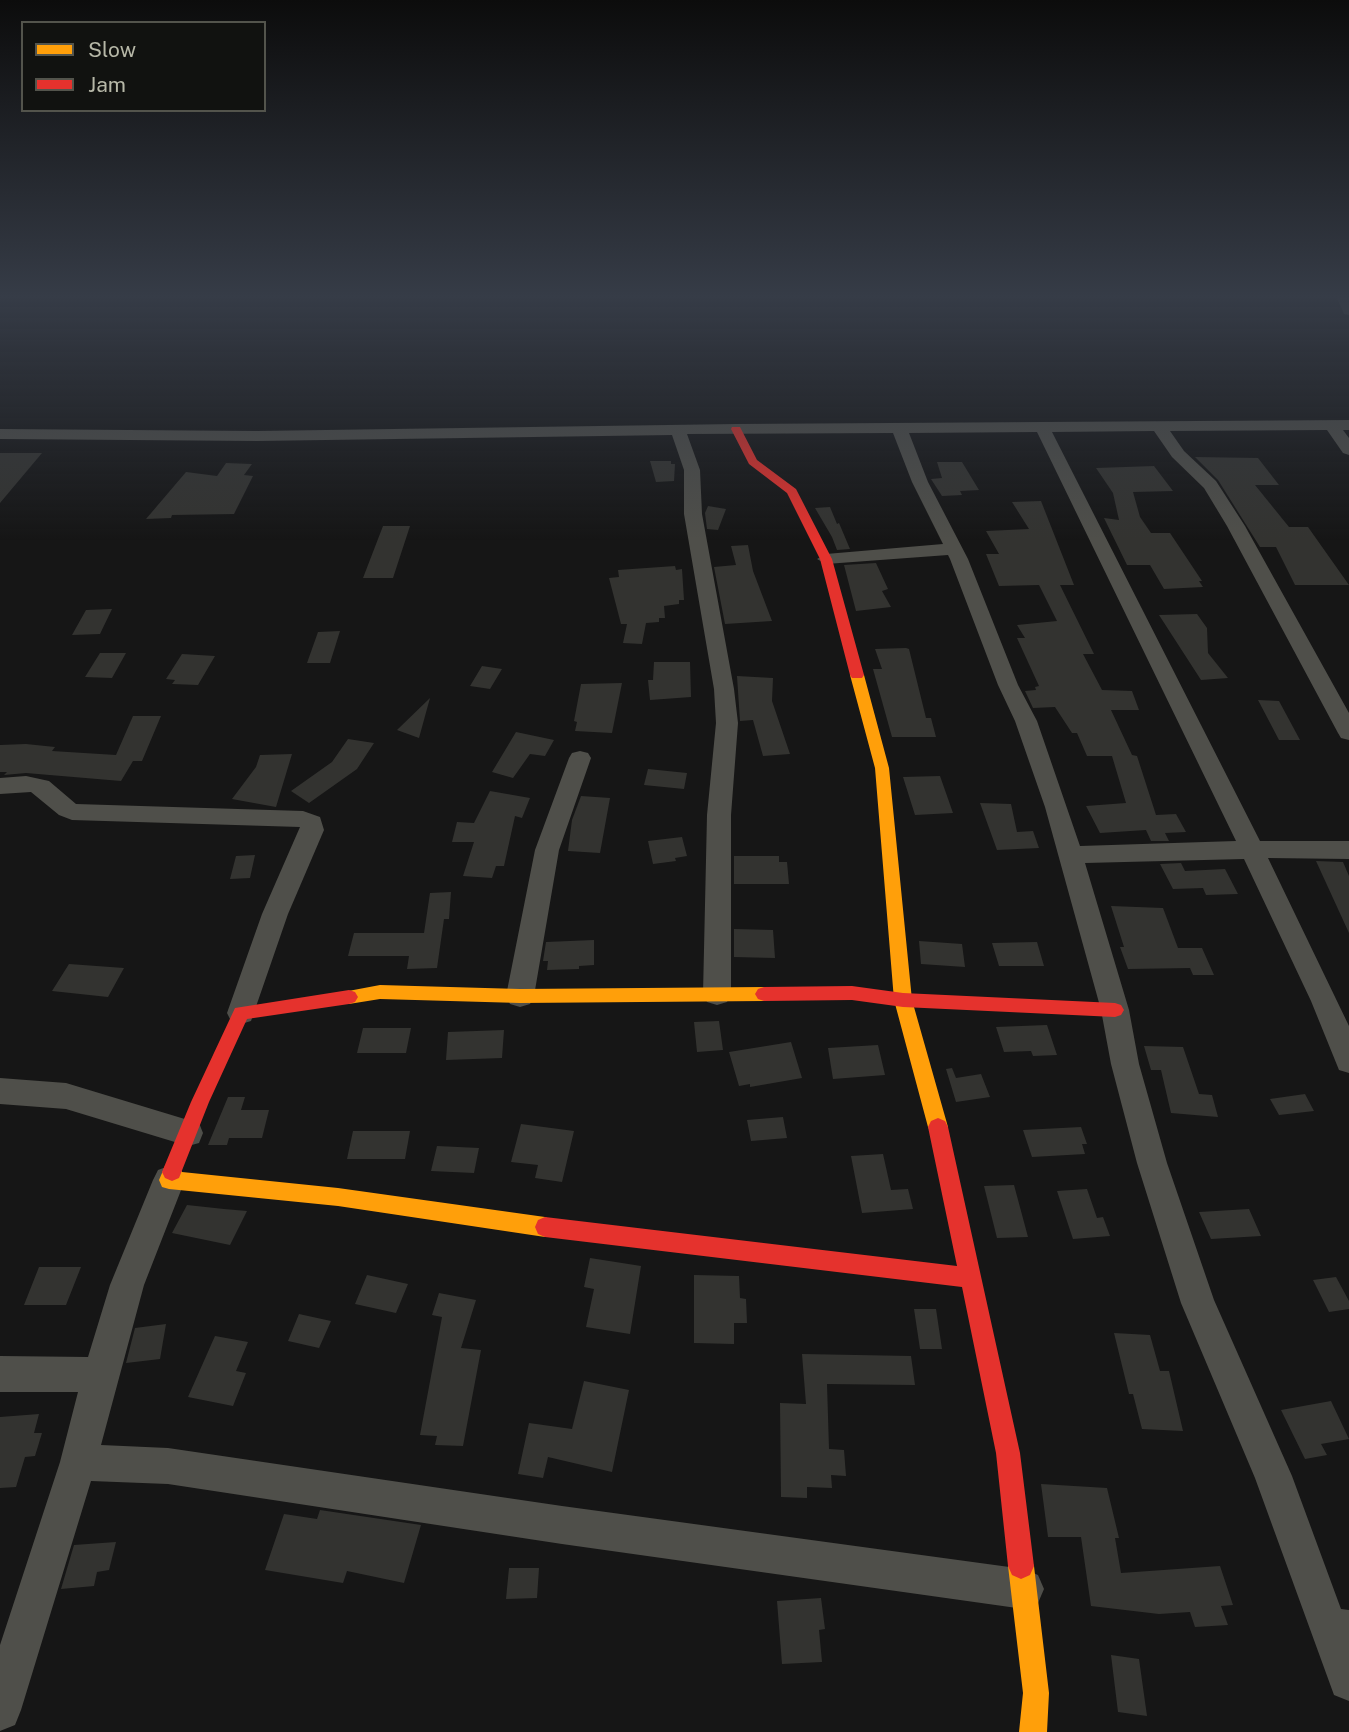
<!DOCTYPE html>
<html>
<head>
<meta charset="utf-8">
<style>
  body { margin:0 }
  #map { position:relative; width:1349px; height:1732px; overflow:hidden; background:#161616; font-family:"Public Sans",sans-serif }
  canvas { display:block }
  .legend { position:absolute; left:21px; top:21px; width:245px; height:91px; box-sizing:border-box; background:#111210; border:2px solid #53544c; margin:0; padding:9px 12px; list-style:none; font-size:21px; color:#b6b7a7 }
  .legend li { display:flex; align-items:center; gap:14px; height:35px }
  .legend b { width:35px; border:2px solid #53544c }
</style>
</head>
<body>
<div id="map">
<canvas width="1349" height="1732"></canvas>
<ul class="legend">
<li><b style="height:9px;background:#ff9f0a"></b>Slow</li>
<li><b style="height:9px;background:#e5322d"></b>Jam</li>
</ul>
</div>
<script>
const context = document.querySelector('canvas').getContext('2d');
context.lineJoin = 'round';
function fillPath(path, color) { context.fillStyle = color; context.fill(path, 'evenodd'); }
const building = new Path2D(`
  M0 453H42L0 503Z
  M1195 457 1258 458 1279 485H1255L1289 527H1308L1349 585H1295L1276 547H1260L1218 480Z
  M650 461H671V464H675L674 481 656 482Z
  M937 462H962L979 490 960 491 962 495 942 496 931 479 942 478Z
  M226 463 252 464 244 475 253 476 234 514 172 515 171 518 146 519 186 472 217 476Z
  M1154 466 1173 491 1133 492 1140 517 1151 533H1170L1202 581H1199L1203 587 1164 589 1150 565H1127L1104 518 1119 520 1113 493 1096 468Z
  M1041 501 1074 585H1060L1094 654H1083L1102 690 1132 691 1139 710H1111L1132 755 1137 756 1156 815 1176 814 1186 832 1165 833 1169 841H1151L1146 830 1100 833 1086 806 1126 803 1112 756H1087L1077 733H1072L1055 707 1033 708 1025 691 1036 690 1035 687 1039 686 1017 638H1025L1017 625 1057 621 1039 585 999 586 986 554H999L986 531 1029 529 1012 502Z
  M708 506 726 509 718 530 707 529 705 513Z
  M830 507 837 524 839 523 850 549 837 550 832 537 815 508Z
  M383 526H410L393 578H363Z
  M748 545 753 571 772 621 725 624 714 567 736 565 731 546Z
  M876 563 888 589 882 591 891 607 856 611 844 565Z
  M675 566 676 570 682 569 684 600H679V604L664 606 665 618H659V622L646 623 642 644 623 643 627 624H621L609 578 619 577 618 570Z
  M112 609 100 634 72 635 86 610Z
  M1197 614 1207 628 1208 653 1228 678 1201 680 1159 615Z
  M340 631 330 663H307L318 632Z
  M906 648 909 649 926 718H931L936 737H892L873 669H882L875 649Z
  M100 653H126L112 678 85 677Z
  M182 654 215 656 198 685 172 684 175 680 166 679Z
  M654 662H690L691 697 650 700 648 680H653Z
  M482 666 502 669 490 689 470 686Z
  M737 676 773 678 772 701 790 754 763 756 753 720 740 721Z
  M622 683 612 733 575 731 577 722 574 721 581 684Z
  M430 698 419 738 397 730Z
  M1258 700 1279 701 1300 740H1279Z
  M133 716H161L142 761H133L121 781 26 773 4 775 7 772H0V745L26 744 55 747 52 751 116 755Z
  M516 732 554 740 545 756 530 754 513 778 492 772Z
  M348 739 374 743 357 769 309 803 291 791 332 762Z
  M292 754 276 807 232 799 256 767 260 755Z
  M648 769 687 773 684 789 644 785Z
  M940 776 953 813 915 815 903 777Z
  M490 791 530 798 522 818 515 816 504 866H496L492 878 463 876 474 842H452L457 822 474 823Z
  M581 796 610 798 600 853 568 851 572 820Z
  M980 803 1011 804 1017 832 1033 831 1039 848 997 850Z
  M682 837 687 856 675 858 676 861 653 864 648 841Z
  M255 855 250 878 230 879 236 856Z
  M734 856H779V862H787L789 884H734Z
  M1316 861 1343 862 1349 876V933Z
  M1181 863 1185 871 1225 869 1238 894 1206 895 1203 888 1173 889 1160 864Z
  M451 892 449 919H444L437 968 407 969 409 956H348L354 933H424L430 893Z
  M1111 906 1163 908 1178 948H1202L1214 975H1193L1190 968 1128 969 1120 947H1124Z
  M734 929 773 930 775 958 734 957Z
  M594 940V965L579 966V969L547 970 548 961H543L546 942Z
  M919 941 962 944 965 967 921 964Z
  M1037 942 1044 966H999L992 943Z
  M69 964 124 968 108 997 52 991Z
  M719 1021 723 1050 697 1052 694 1022Z
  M1047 1025 1057 1055 1033 1056 1031 1051 1004 1052 996 1027Z
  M363 1028H411L406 1053H357Z
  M504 1030 502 1058 446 1060 448 1032Z
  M791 1042 802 1078 750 1087V1084L739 1086 729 1052Z
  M878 1045 885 1075 833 1079 828 1048Z
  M1144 1046 1183 1047 1199 1094 1212 1095 1218 1117 1171 1113 1161 1070H1151Z
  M952 1068 956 1078 981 1074 990 1097 956 1102 946 1069Z
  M1305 1094 1314 1111 1279 1115 1270 1099Z
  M228 1097H245L241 1110H269L262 1138H229L227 1145H208Z
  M783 1117 787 1138 751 1141 747 1120Z
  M521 1124 574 1131 562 1182 535 1178 538 1165 511 1162Z
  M1081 1127 1087 1144H1082L1085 1154 1032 1157 1023 1130Z
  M353 1131H410L405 1159H347Z
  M437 1146 479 1148 474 1173 431 1171Z
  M883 1154 891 1190 908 1189 913 1209 862 1213 851 1156Z
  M1014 1185 1028 1237 997 1238 984 1186Z
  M1087 1189 1097 1218 1103 1217 1110 1236 1073 1239 1057 1191Z
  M187 1205 224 1209 247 1211 230 1245 172 1233Z
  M1249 1209 1261 1236 1211 1239 1199 1212Z
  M590 1258 641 1266 630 1334 586 1327 594 1289 584 1287Z
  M39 1267H81L66 1305H24Z
  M367 1275 408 1284 396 1313 355 1304Z
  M694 1275 739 1276 740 1298 746 1299 747 1323H734V1344L694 1343Z
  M1336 1277 1349 1301V1309L1329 1312 1313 1280Z
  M439 1293 476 1300 461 1348 481 1350 463 1446 435 1445 437 1436 420 1435 442 1317 432 1315Z
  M914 1309H936L942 1349H920Z
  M299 1314 331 1321 319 1348 288 1341Z
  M166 1324 160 1359 126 1363 135 1328Z
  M1114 1333 1150 1335 1160 1371H1169L1183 1431 1142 1429 1133 1394H1129Z
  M215 1336 248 1342 236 1371 246 1373 233 1406 188 1397Z
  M802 1354 911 1356 915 1385 827 1384 829 1449 844 1450 846 1476 831 1475 832 1488 807 1487V1498L781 1497 780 1403 806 1404Z
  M584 1381 629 1390 612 1472 548 1457 543 1478 518 1474 529 1423 572 1429Z
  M1331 1401 1349 1439 1321 1444 1327 1455 1305 1459 1281 1410Z
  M39 1414 34 1433H42L35 1456 25 1457 16 1487 0 1488V1417Z
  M1041 1484 1107 1488 1119 1538H1115L1121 1573 1220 1566 1233 1605 1221 1606 1228 1625 1195 1627 1190 1612 1159 1614 1091 1606 1081 1537H1048Z
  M320 1510 421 1525 404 1583 347 1571 343 1583 265 1570 284 1514 317 1519Z
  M116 1542 109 1570 97 1572 94 1586 61 1589 74 1545Z
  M509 1568H539L537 1598 506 1599Z
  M821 1598 825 1629 819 1630 822 1662 782 1664 777 1601Z
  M1111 1655 1139 1659 1147 1716 1118 1712Z`);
const street = new Path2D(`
  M1337 298H1349V315L1344 314Z
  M1349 420V430H1343L1349 438V455L1343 453 1327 430 1170 431 1184 451 1216 481 1245 526 1349 713V740L1341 738 1338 733 1227 526 1204 488 1172 457 1154 431 1052 432 1260 841H1349V859L1268 858 1349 1026V1073L1339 1070 1311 1001 1244 859 1085 863 1129 1010 1139 1064 1167 1163 1214 1300 1292 1476 1341 1609 1349 1610V1701L1334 1695 1255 1478 1181 1303 1137 1163 1111 1064 1101 1010 1045 807 1015 721 998 685 950 559 948 555 826 564 817 559 826 554 943 544 912 482 893 433 687 434 700 470 702 514 734 689 738 723 731 815V994L727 1002 717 1005 707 1002 703 994 707 815 716 723 714 689 684 514V470L672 435 257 441 0 439V429L257 431 736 424ZM1037 432 1236 841 1080 846 1037 721 1018 685 968 559 928 482 909 433Z
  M580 751 588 753 591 758 559 850 534 996 530 1004 520 1007 510 1004 506 996 535 850 569 758 572 753Z
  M26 776 49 781 76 804 303 811 320 817 324 830 288 914 251 1021 241 1024 231 1021 227 1013 262 914 300 827 72 820 59 815 31 792 0 794V778Z
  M0 1078 66 1083 188 1120 199 1123 203 1133 199 1143 188 1146 66 1109 0 1104Z
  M169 1166 180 1170 185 1180 144 1285 101 1445 168 1448 562 1506 1024 1569 1038 1575 1044 1589 1038 1603 1024 1609 562 1544 168 1484 91 1481 21 1710 15 1725 0 1731V1645L60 1462 78 1392H0V1356L88 1357 110 1285 153 1180 158 1170Z`);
const slow = new Path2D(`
  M857 671 864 675 889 768 912 1000 948 1127 945 1133 938 1136 931 1133 928 1127 894 1000 875 768 850 675Z
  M380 985 520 989 764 987 770 989 773 994 770 999 764 1001 520 1003 380 999 349 1004 343 1002 340 997 343 992Z
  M172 1163 179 1166 182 1172 338 1188 545 1217 552 1220 555 1227 552 1234 545 1237 338 1206 169 1189 162 1187 159 1180 165 1166Z
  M1021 1553 1030 1557 1034 1566 1049 1693 1047 1732H1019L1023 1693 1008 1566 1012 1557Z`);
const jam = new Path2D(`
  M732 427H740L757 460 796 489 832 559 864 675 862 678H852L850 675 820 559 787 493 749 464 731 429Z
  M852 986 903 993 1115 1003 1121 1005 1124 1010 1121 1015 1115 1017 903 1007 852 1000 764 1001 758 999 755 994 758 989 764 987Z
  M349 990 355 992 358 997 355 1002 349 1004 247 1019 209 1102 179 1178 172 1181 165 1178 162 1172 191 1102 235 1008Z
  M938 1118 945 1121 948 1127 1020 1453 1034 1566 1030 1575 1021 1579 1012 1575 1008 1566 996 1453 962 1287 545 1237 538 1234 535 1227 538 1220 545 1217 957 1266 928 1127 931 1121Z`);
fillPath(building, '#333330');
fillPath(street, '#4f4f4a');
fillPath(slow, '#ff9f0a');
fillPath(jam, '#e5322d');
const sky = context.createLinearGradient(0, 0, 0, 540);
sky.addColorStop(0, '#0c0c0c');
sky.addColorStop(0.55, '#363c47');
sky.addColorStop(1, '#363c4700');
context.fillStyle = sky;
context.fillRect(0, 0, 1349, 540);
</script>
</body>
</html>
